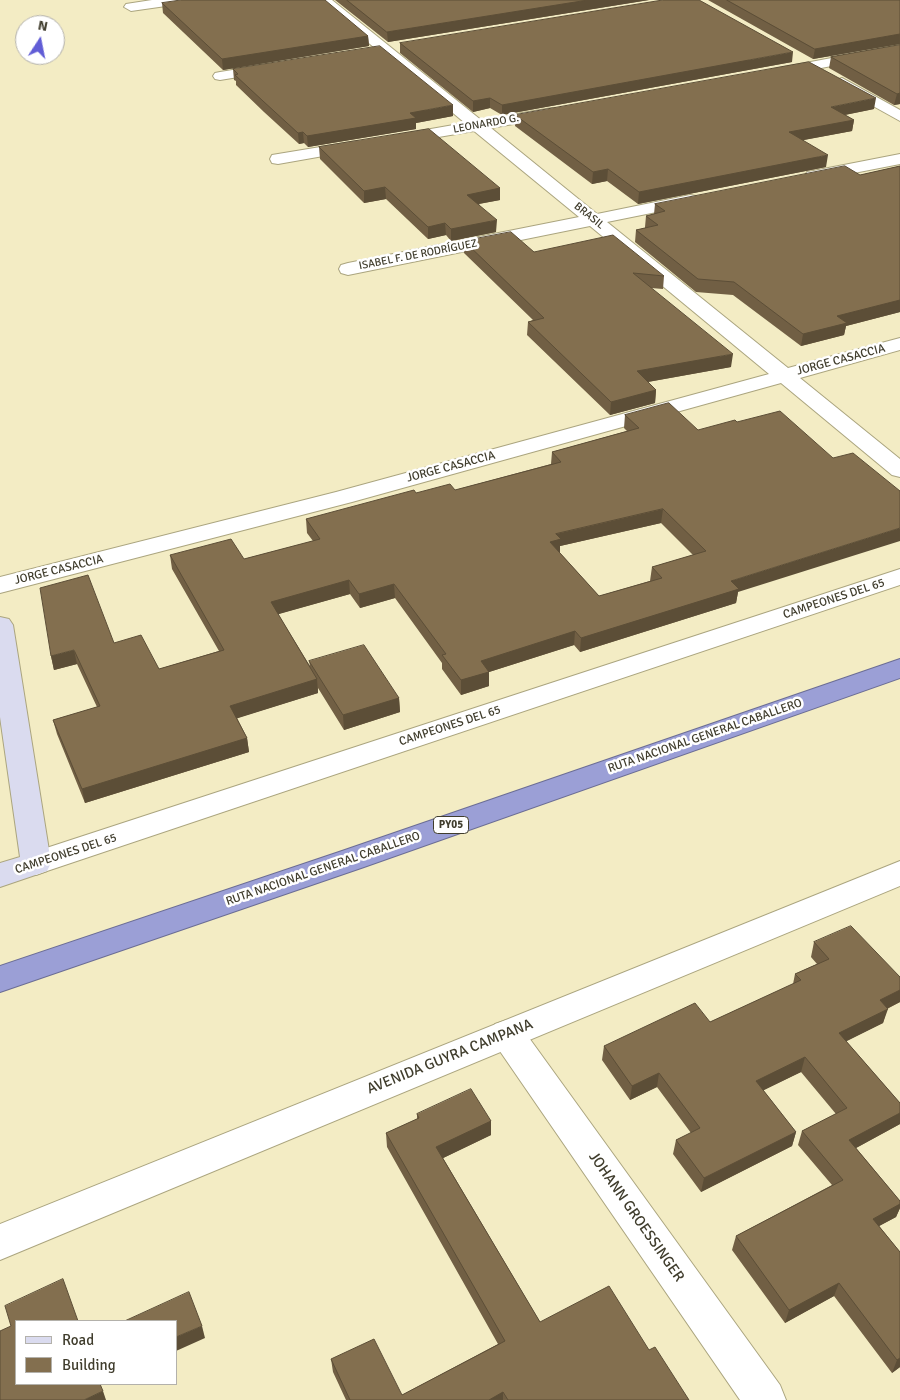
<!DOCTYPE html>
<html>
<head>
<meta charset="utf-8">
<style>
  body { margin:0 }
  #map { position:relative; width:900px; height:1400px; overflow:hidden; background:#f3ecc4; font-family:Signika,sans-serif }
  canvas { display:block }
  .legend { position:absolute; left:15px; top:1320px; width:162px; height:65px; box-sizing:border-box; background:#fff; border:1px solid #b3b1ab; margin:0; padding:6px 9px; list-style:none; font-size:15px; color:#403d2d }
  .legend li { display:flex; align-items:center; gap:10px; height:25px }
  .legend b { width:25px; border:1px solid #b3b1ab }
  .north { position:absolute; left:15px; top:15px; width:50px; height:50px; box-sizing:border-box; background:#fff; border:1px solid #b3b1ab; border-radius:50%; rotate:11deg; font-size:14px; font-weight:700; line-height:20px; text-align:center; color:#403d2d }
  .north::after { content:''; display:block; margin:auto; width:18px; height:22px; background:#615dd6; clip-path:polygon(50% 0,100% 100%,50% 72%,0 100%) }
</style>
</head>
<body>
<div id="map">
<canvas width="900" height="1400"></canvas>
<ul class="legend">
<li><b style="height:6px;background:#dadbef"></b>Road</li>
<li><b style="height:14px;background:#836f4f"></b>Building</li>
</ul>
<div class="north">N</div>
</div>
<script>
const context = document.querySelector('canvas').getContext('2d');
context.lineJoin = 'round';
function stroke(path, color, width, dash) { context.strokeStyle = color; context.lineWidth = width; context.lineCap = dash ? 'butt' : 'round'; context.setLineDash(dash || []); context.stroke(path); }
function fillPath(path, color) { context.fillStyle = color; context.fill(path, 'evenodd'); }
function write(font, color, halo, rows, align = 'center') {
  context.font = font + ' Signika,sans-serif'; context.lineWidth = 5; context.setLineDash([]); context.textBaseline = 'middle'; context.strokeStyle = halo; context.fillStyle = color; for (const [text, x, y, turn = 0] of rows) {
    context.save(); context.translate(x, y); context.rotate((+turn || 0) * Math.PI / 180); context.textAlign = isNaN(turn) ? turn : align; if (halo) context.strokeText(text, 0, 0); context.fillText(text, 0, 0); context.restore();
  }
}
const minor = new Path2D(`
  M152 0H187L180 4 131 11 124 7 126 4Z
  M317 0H332L481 120 552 108 558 110 560 113 558 116 491 128 597 214 690 195 696 196 699 200 696 204 607 222 788 368 900 338V350L800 378 900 459V477L892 475 781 383 352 502 0 593V577L336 492 769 374 590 226 348 275 341 273 339 269 341 265 348 263 579 217 474 131 397 144 391 142 389 139 391 136 465 123Z
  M900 45V53L779 76 774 75 772 72 774 69 779 68Z
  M270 64 275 65 277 68 275 71 220 80 215 79 213 76 215 73 220 72Z
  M842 78 900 110V121L837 86 834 83 837 80Z
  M357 141 363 143 365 146 363 149 278 164 272 163 270 159 272 155 278 154Z
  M900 154V164L813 181 807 180 805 176 807 172 813 171Z
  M507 1020 519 1024 780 1385 786 1400H740L495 1044 490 1034 495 1024Z`);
const tertiary = new Path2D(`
  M900 569V585L47 871 36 875 25 871 21 863 25 855Z
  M900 861V886L0 1260V1224Z`);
const secondary = new Path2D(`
  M0 617 9 619 13 625 51 863 47 871 0 887V863L20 857 0 717Z`);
const trunk = new Path2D(`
  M900 659V678L364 867 0 992V966L342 851Z`);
const wall = new Path2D(`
  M335 0H649L388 42Z
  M708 0H900V44L813 59Z
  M162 3 368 36 369 46 223 70 163 13Z
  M400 43 792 62 502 115 490 108 473 112 400 53Z
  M900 45V104L894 105 829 68 831 57Z
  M233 69 453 116 416 123V129L308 147 304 143 299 144 264 112 236 85V81L234 80Z
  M874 109 845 115 854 120 852 131 803 140 826 167 638 204 607 181 592 184 515 126V115Z
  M319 147 500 188V200L479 204 496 232 451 241 446 235 428 239 386 199 364 203 320 159Z
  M900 166V312L846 326 844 335 801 346 733 295 696 292 635 242 636 230 645 228V227L646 216 654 214 655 204 860 175Z
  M464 241 534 252 664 276 663 289 651 288 731 367 648 382 656 390 655 403 610 415 527 335 528 322 533 320 464 253Z
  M669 403 738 592 736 603 580 652 574 645 489 672V686L461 695 442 669V663L395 598 360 608 350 594 278 614 310 666 309 661 399 698 400 712 344 730 318 688V693L237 718 247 738 249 752 85 803 57 734 53 720 97 707 77 664 54 670 51 656 114 643 159 669 219 651 172 569 170 555 244 559 313 541 307 533 306 519 416 493 455 490 551 464 552 452 627 431 624 428 625 415ZM661 523 693 555 652 567 650 581 599 596 560 553V546Z
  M814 942 900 977V1002L887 1009 883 1023 846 1041 900 1103V1124L856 1148 900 1201V1208L896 1217 879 1226 900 1252V1367L892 1373 834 1296 785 1323 732 1250 736 1236 832 1185 798 1145 802 1131 836 1114 801 1072 763 1090 796 1132 792 1146 701 1192 673 1154 676 1140 691 1133 657 1087 630 1100 602 1060 604 1046 710 1022 793 984 795 974 817 964 811 957Z
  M417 1114 491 1121V1135L443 1158 540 1322 649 1350 689 1400H346L333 1372 331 1359 402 1395 498 1344 387 1147 386 1133 417 1119Z`);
const shadedWall = new Path2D(`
  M588 0H649L388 42 387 32Z
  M900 34V44L813 59 815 49Z
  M368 36 369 46 223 70 222 59Z
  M793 52 792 62 502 115V105Z
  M900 93V104L894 105 897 94Z
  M490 98V108L473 112V101Z
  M876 98 874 109 829 118 831 107Z
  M453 105V116L416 123V129L308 147 307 136 410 113Z
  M854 120 852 131 788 143 789 132Z
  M303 132 304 143 299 144 298 133Z
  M828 155 826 167 638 204 639 192Z
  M608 169 607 181 592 184 593 172Z
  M385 187 386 199 364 203V191Z
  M500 188V200L467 206V195Z
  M497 220 496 232 451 241V229Z
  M445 223 446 235 428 239V227Z
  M900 300V312L846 326 844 335 801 346 803 334 837 316Z
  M733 354 731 367 636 384 637 371Z
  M656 390 655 403 610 415 611 402Z
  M663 509 661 523 560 546V553L550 542 556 534Z
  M900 528V541L738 592 736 603 580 652 581 638 731 581Z
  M349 580 350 594 272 616 271 602Z
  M394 584 395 598 360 608 359 594Z
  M575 631 574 645 489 672V686L461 695V680L481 661Z
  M74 650 77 664 54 670 51 656Z
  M317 679 318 693 232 720 230 706Z
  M399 698 400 712 344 730 343 715Z
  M247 738 249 752 85 803 82 789Z
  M900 990V1002L882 1011 888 1009 883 1023 835 1047 839 1033 880 1000Z
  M805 1057 801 1072 752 1096 756 1081Z
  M659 1073 657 1087 630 1100 632 1086Z
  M900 1113V1124L845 1154 849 1140Z
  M491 1121V1135L437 1161 436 1147Z
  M796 1132 792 1146 701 1192 704 1178Z
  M900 1204V1208L896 1217 868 1232 873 1219Z
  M839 1283 834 1296 785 1323 789 1310Z
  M202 1326 205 1338 176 1351V1337Z
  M900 1358V1367L892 1373 897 1360Z
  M103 1391 106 1400H84Z
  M503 1392V1400H489Z`);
const building = new Path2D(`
  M181 0H325L368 36 222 59 162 3Z
  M347 0H588L387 32Z
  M663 0H699L793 52 502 105 490 98 473 101 400 43Z
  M727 0H900V34L815 49Z
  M900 45V93L897 94 831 57Z
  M380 46 453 105 410 113 416 118 307 136 303 132 298 133 263 101 235 75 238 74 233 69Z
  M809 62 876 98 831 107 854 120 789 132 828 155 639 192 608 169 593 172 515 115Z
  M429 129 500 188 467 195 497 220 451 229 445 223 428 227 385 187 364 191 319 147Z
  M845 166 860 175 900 166V300L837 316 847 323 803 334 734 282 698 279 636 230 658 225 646 216 665 211 655 204Z
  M511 232 534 252 613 235 664 276 633 273 733 354 637 371 656 390 611 402 528 322 544 318 464 241Z
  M669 403 698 430 735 420 737 422 780 411 833 458 853 453 900 491V528L731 581 739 589 581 638 575 631 481 661 489 672 461 680 442 655 446 654 394 584 359 594 349 580 271 602 317 679 230 706 247 738 82 789 53 720 100 706 74 650 51 656 40 588 88 575 114 643 141 635 159 669 224 650 170 555 231 539 244 559 320 539 306 519 414 490 416 493 450 484 455 490 561 462 552 452 639 428 625 415ZM663 509 706 551 652 567 662 578 599 596 550 542 561 539 556 534Z
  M364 645 399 698 343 715 309 661Z
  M851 926 900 977V990L880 1000 888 1009 839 1033 900 1103V1113L849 1140 900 1201V1204L873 1219 900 1252V1358L897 1360 839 1283 789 1310 736 1236 843 1180 802 1131 847 1108 805 1057 756 1081 796 1132 704 1178 676 1140 700 1128 659 1073 632 1086 604 1046 695 1003 710 1022 801 980 795 974 829 959 814 942Z
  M471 1089 491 1121 436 1147 540 1322 609 1286 649 1350 655 1347 689 1400H508L503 1392 489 1400H350L331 1359 374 1339 402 1395 505 1341 386 1133 419 1118 417 1114Z
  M63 1279 78 1321H16V1384H100L103 1391 84 1400H0V1331L11 1326 5 1306Z
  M189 1292 202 1326 176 1337V1321H125Z`);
const farStreetnames = [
  ["LEONARDO G.",486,124,-10],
  ["BRASIL",589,216,39],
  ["ISABEL F. DE RODRÍGUEZ",418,255,-11]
];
const shields = [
  [451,825,35]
];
const shieldNames = [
  ["PY05",451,825]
];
const streetNames = [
  ["JORGE CASACCIA",841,360,-15],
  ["JORGE CASACCIA",451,467,-15],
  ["JORGE CASACCIA",59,570,-14],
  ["CAMPEONES DEL 65",834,599,-18],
  ["CAMPEONES DEL 65",450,726,-18],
  ["RUTA NACIONAL GENERAL CABALLERO",705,736,-19],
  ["CAMPEONES DEL 65",66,854,-18],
  ["RUTA NACIONAL GENERAL CABALLERO",323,869,-19]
];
const nearStreetnames = [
  ["AVENIDA GUYRA CAMPANA",450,1057,-22],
  ["JOHANN GROESSINGER",636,1217,55]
];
stroke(minor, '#aba57f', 2);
stroke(tertiary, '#aba57f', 2);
stroke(secondary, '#aba57f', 2);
stroke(trunk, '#6b6d94', 2);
fillPath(minor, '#fff');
fillPath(tertiary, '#fff');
fillPath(secondary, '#dadbef');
fillPath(trunk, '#9b9fd6');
fillPath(wall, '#715f44');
fillPath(shadedWall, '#5c4e37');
fillPath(building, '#836f4f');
stroke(building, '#5c4e37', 1);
write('11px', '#403d2d', '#fff', farStreetnames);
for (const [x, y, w] of shields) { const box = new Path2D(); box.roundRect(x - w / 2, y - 8.5, w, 17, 4); context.fillStyle = '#fff'; context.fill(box); stroke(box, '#403d2d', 1); }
write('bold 11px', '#403d2d', null, shieldNames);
write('12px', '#403d2d', '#fff', streetNames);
write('15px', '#403d2d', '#fff', nearStreetnames);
</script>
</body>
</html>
